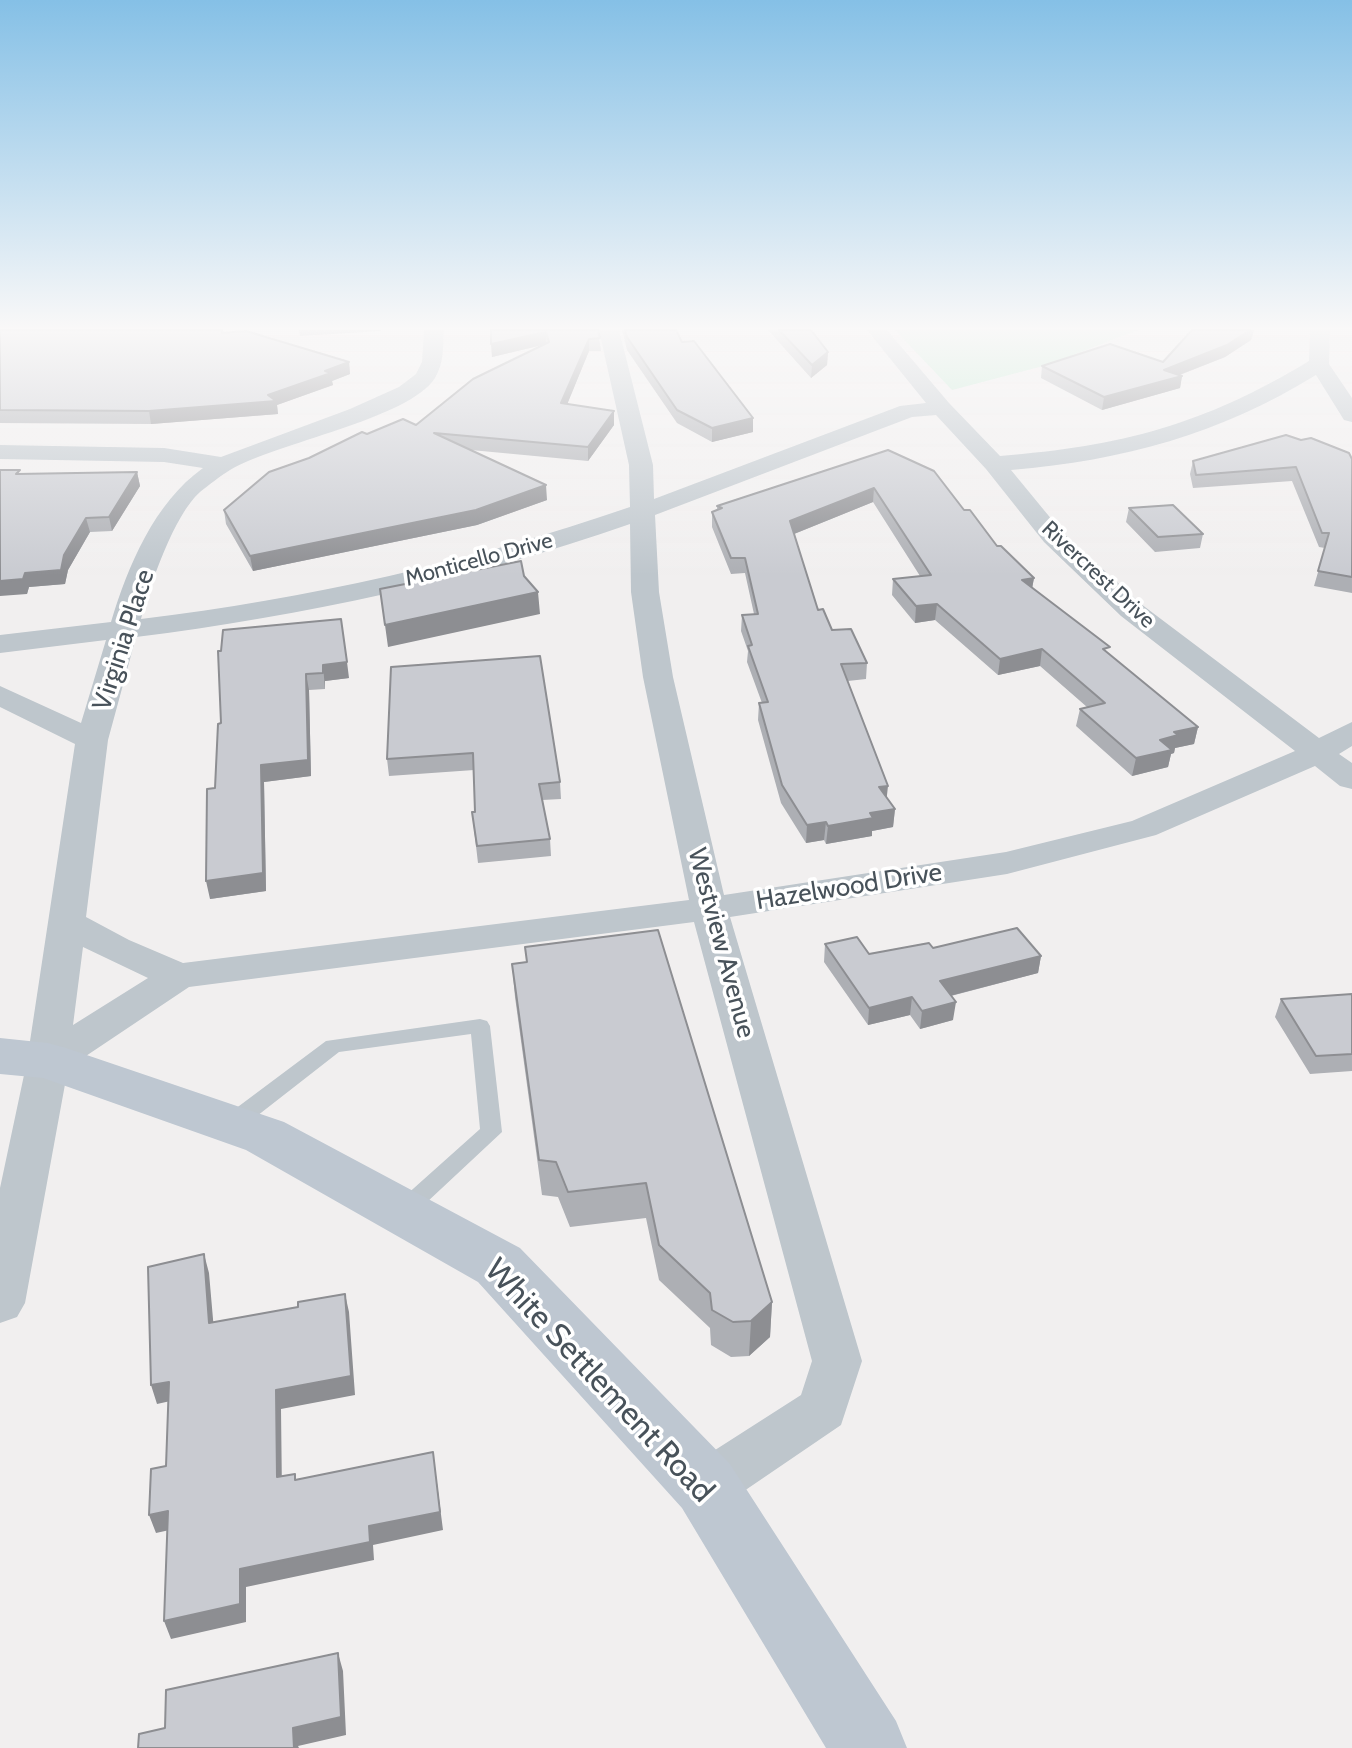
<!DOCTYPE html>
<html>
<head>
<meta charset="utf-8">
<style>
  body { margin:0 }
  canvas { display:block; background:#f1efef }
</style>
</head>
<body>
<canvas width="1352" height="1748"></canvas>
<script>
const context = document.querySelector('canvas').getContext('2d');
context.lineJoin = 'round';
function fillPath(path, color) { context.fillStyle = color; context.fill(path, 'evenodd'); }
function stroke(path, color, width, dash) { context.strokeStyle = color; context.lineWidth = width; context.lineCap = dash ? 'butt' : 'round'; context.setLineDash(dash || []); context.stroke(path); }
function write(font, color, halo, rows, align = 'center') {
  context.font = font + ' Cabin,sans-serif'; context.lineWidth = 7; context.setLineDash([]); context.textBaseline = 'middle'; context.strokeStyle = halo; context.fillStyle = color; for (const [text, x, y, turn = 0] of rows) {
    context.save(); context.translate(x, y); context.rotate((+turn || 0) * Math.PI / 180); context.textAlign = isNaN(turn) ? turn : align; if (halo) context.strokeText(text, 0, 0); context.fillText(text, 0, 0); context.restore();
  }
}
const green = new Path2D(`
  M895 330H1138L1047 365 952 390Z`);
const lane = new Path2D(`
  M480 1019 487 1021 490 1026 502 1132 411 1217 403 1220 395 1217 391 1211 395 1205 480 1129 471 1034 339 1052 239 1130 231 1132 223 1130 220 1124 223 1118 326 1041Z`);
const street = new Path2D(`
  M424 330H444C443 347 444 363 435 378 409 419 275 443 230 470 220 476 209 485 200 492 174 515 150 585 141 619 307 599 471 562 630 507L629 465 599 330H619L653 465 654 499 900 406 926 403 867 330H887L949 403 1000 456C1122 446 1203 425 1309 361L1310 330H1330L1329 364 1352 398V422L1344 420 1316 375C1218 435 1125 460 1011 470L1062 532 1141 604 1319 738 1352 722V746L1339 754 1352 763V789L1340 786 1315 766 1156 835 1007 874 730 917 862 1361 841 1425 725 1504 706 1511 687 1504 679 1486 687 1468 801 1395 812 1361 694 922 189 987 68 1068 25 1303 17 1317 0 1323V1188L27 1061 75 744 0 707V686L81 723 106 640 0 653V635L111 622C128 566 154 503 203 468L164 462 0 459V445L164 448 221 457 350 409 399 387 416 374 422 362ZM936 415 986 469 1044 542 1121 616 1295 751 1132 821 1006 852 724 895 673 677 659 592 655 515 912 417ZM630 524 631 592 643 677 689 900 183 963 129 940 86 917 108 740 136 637C304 616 470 580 630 524ZM83 947 148 978 73 1025Z`);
const secondary = new Path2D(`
  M0 1038 48 1043 66 1048 284 1122 520 1248 730 1464 896 1721 907 1748H826L682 1508 478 1282 246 1150 43 1078 0 1074Z`);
const wall = new Path2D(`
  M0 330H223V333L349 362 350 374 332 381 333 385 277 405 278 414 151 424 0 423Z
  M491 330H598L601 351H589L567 404 614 425 588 461 471 450 547 500 477 525 253 571 226 524 224 510 309 458 367 434 416 425 543 345 492 357Z
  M622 330H676L682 342 753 418V432L712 442 677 423 627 350Z
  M768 330H811L828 352 827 365 811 378Z
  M1192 330H1254L1251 340 1225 357 1180 375 1182 376 1180 388 1102 410 1041 378 1042 366 1163 362Z
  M888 450 964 510 997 546 1034 578 1032 588 1109 654 1198 727 1194 744 1175 748 1174 753 1171 754 1168 767 1132 776 1076 726 1080 709 1087 707 1040 666 998 675 935 620 915 623 892 595 893 579 920 576 873 502 794 534 818 610 832 630 867 663 866 679 848 681 887 798 895 809 893 827 872 831V836L826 844 824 840 806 843 781 803 758 720 759 703H762L747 662 748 651 741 631 742 615 754 614 745 573 731 574 712 527V512L717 510V506Z
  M1352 459V593L1314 586 1325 548 1319 547 1292 481 1193 488 1190 474 1193 461Z
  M137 472 140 486 112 531 90 532 68 570 65 584 29 587 27 594 21 474Z
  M1129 508 1203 534 1200 548 1155 552 1126 522Z
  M218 651 349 678 325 681V689L309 690 311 776 264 782 266 891 210 899 215 788 221 723Z
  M391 667 560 782 561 799 542 800 550 839 551 856 478 863 472 812H475L474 770 389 776 387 759Z
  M825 944 869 954 933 948 1041 956 1038 973 951 996 953 1020 920 1029 910 1015 868 1025 824 962Z
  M512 964 772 1302 770 1337 749 1356 731 1357 711 1345 710 1328 659 1280 646 1218 570 1227 558 1197 542 1195 515 997Z
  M1352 994V1071L1310 1074 1275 1017 1281 999Z`);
const shadedWall = new Path2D(`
  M299 330H381V331L300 336Z
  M1250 330H1254L1251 340 1225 357 1166 380 1182 376 1180 388 1102 410 1104 397Z
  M546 332V344L492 357 491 344Z
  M589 339V351L562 417 561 403Z
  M828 352 827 365 811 378 812 365Z
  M349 362 350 374 332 381 333 385 277 405 278 414 151 424 149 411 268 395Z
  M614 411V425L588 461V447Z
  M753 418V432L712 442V428Z
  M137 472 140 486 112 531 109 517Z
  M546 485 547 500 477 525 253 571 250 556Z
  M874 488 873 502 789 536 790 521Z
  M86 518 90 532 68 570 65 584 29 587 27 594 0 596V581L25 573 64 555Z
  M1034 578 1031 594 1022 580Z
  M538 592 540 614 388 647 385 625Z
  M937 604 935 620 915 623 916 606Z
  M1042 649 1040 666 998 675 1000 659Z
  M347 662 349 678 325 681V689L323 665Z
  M306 674 309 690 311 776 264 782 266 891 210 899 206 881 261 765Z
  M1198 727 1194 744 1175 748 1174 753 1171 754 1168 767 1132 776 1136 758 1160 740 1174 732Z
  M888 786 886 804 879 787Z
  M895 809 893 827 872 831V836L826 844 828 826 870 813Z
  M826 822 824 840 806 843 807 825Z
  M1041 956 1038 973 938 999 940 981Z
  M912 997 910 1015 868 1025 869 1008Z
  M956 1002 953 1020 920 1029 922 1011Z
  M204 1254 209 1273 215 1342 209 1323Z
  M345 1294 349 1312 355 1395 281 1409 282 1496 277 1477 276 1390Z
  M772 1302 770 1337 749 1356 751 1321Z
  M169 1382 175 1400 157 1404 151 1385Z
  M433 1452 443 1530 373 1545 374 1560 246 1587V1622L171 1639 164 1621 240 1569 369 1526Z
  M168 1511 174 1529 156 1533 149 1515Z
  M338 1653 343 1671 346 1735 298 1746 299 1748H294L293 1728Z`);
const building = new Path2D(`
  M0 330H222V333L246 331 349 362 325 371 331 373 268 395 276 401 149 411 0 410Z
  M491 330H598L600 338 589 339 561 403 614 411 588 447 434 433 546 485 476 510 250 556 224 510 269 472 309 458 362 432 367 434 403 419 416 425 473 379 549 342 546 332 491 344Z
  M625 330H676L682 342 694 341 753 418 712 428 677 410 627 337Z
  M779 330H811L828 352 812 365Z
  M1192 330H1250L1227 345 1164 370 1182 376 1104 397 1042 366 1110 344 1163 362Z
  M1286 435 1301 440 1311 438 1349 453 1352 459V577L1318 571 1329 533H1322L1296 467 1196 475 1193 461Z
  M888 450 934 471 964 510H970L997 546H1001L1034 578 1022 580 1110 647 1103 649 1198 727 1174 732 1178 735 1160 740 1172 750 1136 758 1080 709 1105 703 1042 649 1000 659 937 604 916 606 893 579 931 575 874 488 790 521 818 610 823 609 832 630 851 629 867 663 841 664 888 786 879 787 895 809 870 813 873 818 828 826 826 822 807 825 782 785 759 703 768 702 748 646 752 645 742 615 758 614 745 558H731L712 512 722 508 717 506Z
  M0 470H20L16 474 137 472 109 517 86 518 64 555 61 570 25 573 23 579 0 581Z
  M1173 505 1203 534 1158 537 1129 508Z
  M521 561 524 576 538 592 385 625 380 589Z
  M341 619 347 662 323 665V673L306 674 308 760 261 765 263 873 206 881 207 789 215 788 218 724 221 723 218 651H221L223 630Z
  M540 656 560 782 539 784 550 839 477 846 472 812H475L473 753 387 759 391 667Z
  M1017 928 1041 956 940 981 956 1002 922 1011 912 997 869 1008 825 944 857 937 869 954 929 943 933 948Z
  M658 930 772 1302 751 1321 733 1322 712 1310 710 1293 659 1245 646 1183 568 1192 556 1162 539 1160 512 964 527 962 525 947Z
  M1352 994V1054L1316 1056 1281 999Z
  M204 1254 209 1323 298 1307V1302L345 1294 351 1376 276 1390 277 1477 295 1474V1480L433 1452 440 1512 369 1526 370 1542 240 1569V1604L164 1621 168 1511 149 1515 151 1469 166 1466 169 1382 151 1385 148 1267Z
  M338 1653 341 1717 293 1728 294 1748H138L139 1734 165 1728 166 1690Z`);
const farStreetnames = [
  ["Monticello Drive",479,560,-15],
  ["Rivercrest Drive",1098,575,43]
];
const streetNames = [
  ["Virginia Place",124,640,-72],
  ["Hazelwood Drive",849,887,-9],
  ["Westview Avenue",721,943,75]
];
const nearStreetnames = [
  ["White Settlement Road",599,1381,47]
];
fillPath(green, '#c1ebd2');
fillPath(lane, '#bec6cc');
fillPath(street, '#bec6cc');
fillPath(secondary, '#bec7d1');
fillPath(wall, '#adafb4');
fillPath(shadedWall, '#8d8e92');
fillPath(building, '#c9cbd1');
stroke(building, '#8d8e92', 2);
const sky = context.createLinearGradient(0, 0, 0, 575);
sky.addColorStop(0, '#85c0e6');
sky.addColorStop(0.57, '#f9f8f8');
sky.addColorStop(1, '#f9f8f800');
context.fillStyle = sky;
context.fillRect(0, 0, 1352, 575);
write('22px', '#48525a', '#fff', farStreetnames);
write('26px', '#48525a', '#fff', streetNames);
write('32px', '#48525a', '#fff', nearStreetnames);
</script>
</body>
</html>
